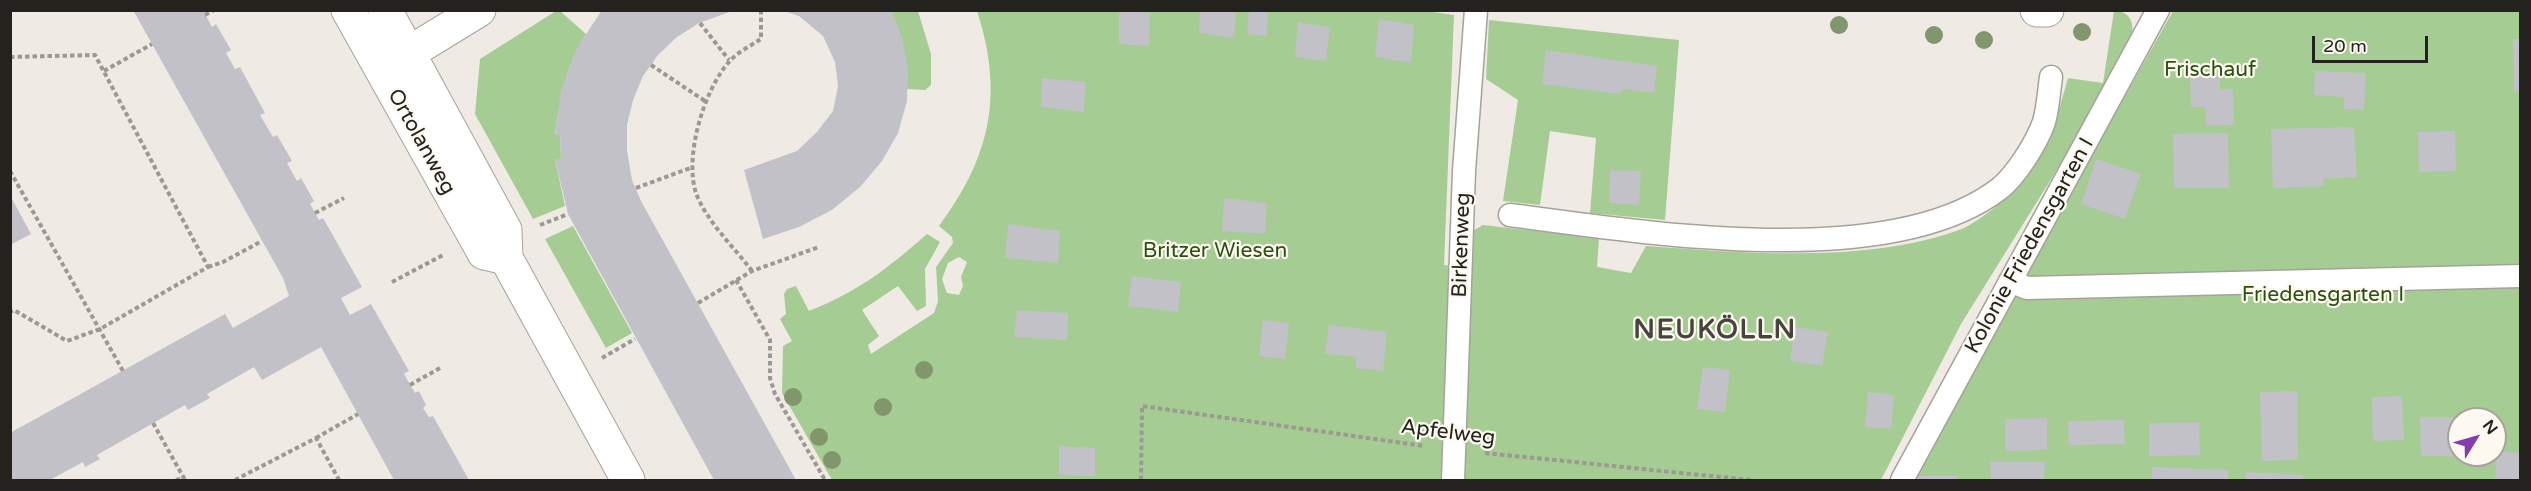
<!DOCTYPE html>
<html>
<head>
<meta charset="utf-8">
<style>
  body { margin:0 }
  #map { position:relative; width:2531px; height:491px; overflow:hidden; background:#efebe4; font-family:"Varela Round",sans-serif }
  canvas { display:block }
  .frame { position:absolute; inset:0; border:12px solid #23221f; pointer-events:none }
  .north { position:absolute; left:2447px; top:407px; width:60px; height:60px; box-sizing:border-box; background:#fdf9f1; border:2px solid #a6a39d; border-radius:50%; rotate:53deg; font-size:16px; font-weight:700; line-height:24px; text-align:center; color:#23221f }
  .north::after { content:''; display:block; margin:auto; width:21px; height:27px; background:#853cae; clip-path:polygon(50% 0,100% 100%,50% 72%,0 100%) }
  .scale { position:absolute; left:2312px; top:36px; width:116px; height:27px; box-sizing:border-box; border:3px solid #23221f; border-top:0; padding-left:8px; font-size:18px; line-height:21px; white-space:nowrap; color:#23221f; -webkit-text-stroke:4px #fdf9f1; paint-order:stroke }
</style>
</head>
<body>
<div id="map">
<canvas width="2531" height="491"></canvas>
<div class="frame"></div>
<div class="north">N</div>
<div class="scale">20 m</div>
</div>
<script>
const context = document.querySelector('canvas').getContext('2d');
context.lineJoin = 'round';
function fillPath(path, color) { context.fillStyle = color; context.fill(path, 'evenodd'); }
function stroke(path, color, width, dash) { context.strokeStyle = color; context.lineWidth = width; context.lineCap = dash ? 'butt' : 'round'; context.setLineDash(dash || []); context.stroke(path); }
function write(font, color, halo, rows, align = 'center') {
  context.font = font + ' "Varela Round",sans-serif'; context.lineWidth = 4.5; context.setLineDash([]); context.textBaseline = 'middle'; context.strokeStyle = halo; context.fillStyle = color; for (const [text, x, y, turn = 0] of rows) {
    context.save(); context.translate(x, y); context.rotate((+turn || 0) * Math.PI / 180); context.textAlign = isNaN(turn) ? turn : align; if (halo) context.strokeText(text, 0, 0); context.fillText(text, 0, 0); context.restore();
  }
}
const green = new Path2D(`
  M1419 10 1454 15 1444 265 1472 268 1474 230 1483 225 1599 238 1597 267 1631 273 1646 246C1745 253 1867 264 1962 229 1974 224 2000 204 2010 195 2044 163 2056 121 2068 78L2103 83 2114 11C2141 11 2132 42 2127 57L1961 324 1881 480H832L782 393 783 346 792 341 780 319 786 314 784 294 787 289 796 286 809 311C859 291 887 269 927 234L940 242 925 269 926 306 917 311 898 286 862 310 879 336 868 345 871 354 934 313 938 301 936 267 953 243 952 237 939 226C991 156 1004 94 977 11ZM959 257 967 262 961 277 963 286 959 295 947 293 942 279 948 263Z
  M556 11H560L586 34C566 65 560 99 555 134L560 135 561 159H555L565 206 533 219 475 114 480 59Z
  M891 11H918L931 54V85L925 90 907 89C908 60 902 37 891 11Z
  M2173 11H2520V480H1911L1998 321ZM2459 419H2495V455H2459Z
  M1489 20 1679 40 1665 220 1590 213 1596 138 1550 131 1540 205 1503 201 1518 100 1486 79Z
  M573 226 632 333 606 348 545 239Z`);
const building = new Path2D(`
  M133 10H203L212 27 216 24 231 50 226 53 235 69 240 67 265 113 260 115 273 137 277 135 292 161 287 163 297 181 301 178 314 201 310 204 319 220 323 218 362 287 341 298 350 315 371 304 409 371 404 374 415 393 419 391 426 405 423 408 429 417 433 416 469 480H394L321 347 262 380 254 367 207 394 210 398 188 410 185 405 97 455 100 459 85 467 83 462 50 480H10V433L225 314 233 328 289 296 283 278Z
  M602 10H735L699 23 677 37 658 55 643 76 633 100 627 125V151L632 180 641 201 796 480H714L568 214 555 159H561L560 135H555L561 90 577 48Z
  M781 10H891L902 37 908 69 907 101 898 133 882 161 860 187 832 210 799 227 763 239 744 170 797 151 817 132 833 111 838 86 835 62 823 36 799 16Z
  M1119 10 1150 13 1149 46 1119 44Z
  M1200 10H1236L1234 38 1199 33Z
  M1249 10H1268L1267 36 1247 34Z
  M1379 19 1414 25 1411 63 1375 57Z
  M1298 22 1330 27 1326 61 1295 57Z
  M2513 39H2520V91L2514 92Z
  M1546 50 1657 66 1654 93 1622 89 1620 94 1542 84Z
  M2315 71 2366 73 2364 110 2344 109V97L2314 95Z
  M2220 76V89H2233L2234 125 2206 126 2205 107H2191L2190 77Z
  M1042 78 1086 82 1084 112 1041 107Z
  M2354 127 2357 177 2323 179V186L2273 188 2271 129Z
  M2455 131 2456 171 2419 172 2418 132Z
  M2228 133 2229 188H2174L2173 134Z
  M2096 159 2141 174 2125 219 2081 204Z
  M1610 170 1641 171 1639 205 1609 203Z
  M10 195 31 234 10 245Z
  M1224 198 1267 203 1265 234 1222 231Z
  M1008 224 1060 231 1058 263 1005 258Z
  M1132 276 1181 282 1178 312 1128 306Z
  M1017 310 1068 313 1067 340 1014 337Z
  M1263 320 1289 323 1285 359 1259 356Z
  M1329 325 1387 332 1383 371 1355 368 1357 357 1325 354Z
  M1795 327 1828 332 1822 366 1790 361Z
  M1703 367 1730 370 1725 412 1697 409Z
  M2297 391 2298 460 2262 461 2260 392Z
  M1868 392 1894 395 1891 429 1865 427Z
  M2402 396 2404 440 2373 441 2372 397Z
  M2420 417H2458V456H2421Z
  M2047 418V450L2005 451V419Z
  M2124 420 2125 444 2069 445 2068 421Z
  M2199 422 2200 455 2149 456V423Z
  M1059 446 1095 448V476L1059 475Z
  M2497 451 2520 453V480H2495Z
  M1990 462H2045L2044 480H1991Z
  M2152 467 2228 470V480H2152Z
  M2246 472 2303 475V480H2245Z
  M1916 476H1957V480H1914Z`);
const path = new Path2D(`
  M205 15 214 10
  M700 23 729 60
  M10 57 95 55 208 267 100 329 67 341 14 310 10 312
  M651 65 705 101
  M104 71 152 44
  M10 171 123 371
  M636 188 693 167
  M315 213 344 198
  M540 225 568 214
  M208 267 223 262 262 241
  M752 271C734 247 706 221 696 193 684 156 704 91 728 63 736 53 750 46 761 39V10
  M736 280 770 340V378L775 394 825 480
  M392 282 445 254
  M698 303 752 271 819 247
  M602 358 635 339
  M410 385 440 368
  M153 423 185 480
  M316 438 358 414
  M1485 453 1751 480
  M176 480 184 478
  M235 480 316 438 339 480
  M1141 480 1142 406 1424 446`);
const service = new Path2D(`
  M1510 215C1641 232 1889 273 1999 189 2016 176 2037 142 2044 122 2048 108 2049 91 2051 77
  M2010 281 2027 288 2520 276
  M1453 480 1464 171 1476 10
  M1902 480 2158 10`);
const minor = new Path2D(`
  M348 10 484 253 506 258
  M385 10 505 230 506 258 628 480
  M2037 10H2047
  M391 64 479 10`);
const trees = [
  [1839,25],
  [2082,32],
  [1934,35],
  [1984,40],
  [924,370],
  [793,397],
  [883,407],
  [819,437],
  [832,460]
];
const parkNames = [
  ["Frischauf",2210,70],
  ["Britzer Wiesen",1215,251],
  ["Friedensgarten I",2323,295]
];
const streetNames = [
  ["Ortolanweg",421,142,61],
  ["Birkenweg",1462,245,-88],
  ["Kolonie Friedensgarten I",2030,246,-61],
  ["Apfelweg",1448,433,7]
];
const districtNames = [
  ["NEUKÖLLN",1715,331]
];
fillPath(green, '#a5cc92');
fillPath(building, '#c2c1c8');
stroke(service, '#a6a29b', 25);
stroke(minor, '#a6a29b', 35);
stroke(path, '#9b9993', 4, [4.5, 3]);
stroke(service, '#fff', 22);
stroke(minor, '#fff', 33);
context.fillStyle = '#82966e';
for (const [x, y] of trees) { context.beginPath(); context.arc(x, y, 9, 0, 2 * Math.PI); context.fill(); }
write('21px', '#29510d', '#fdf9f1', parkNames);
write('21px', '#23221f', '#fdf9f1', streetNames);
context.letterSpacing = '1.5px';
write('bold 27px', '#47433e', '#fdf9f1', districtNames);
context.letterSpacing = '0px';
</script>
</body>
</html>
